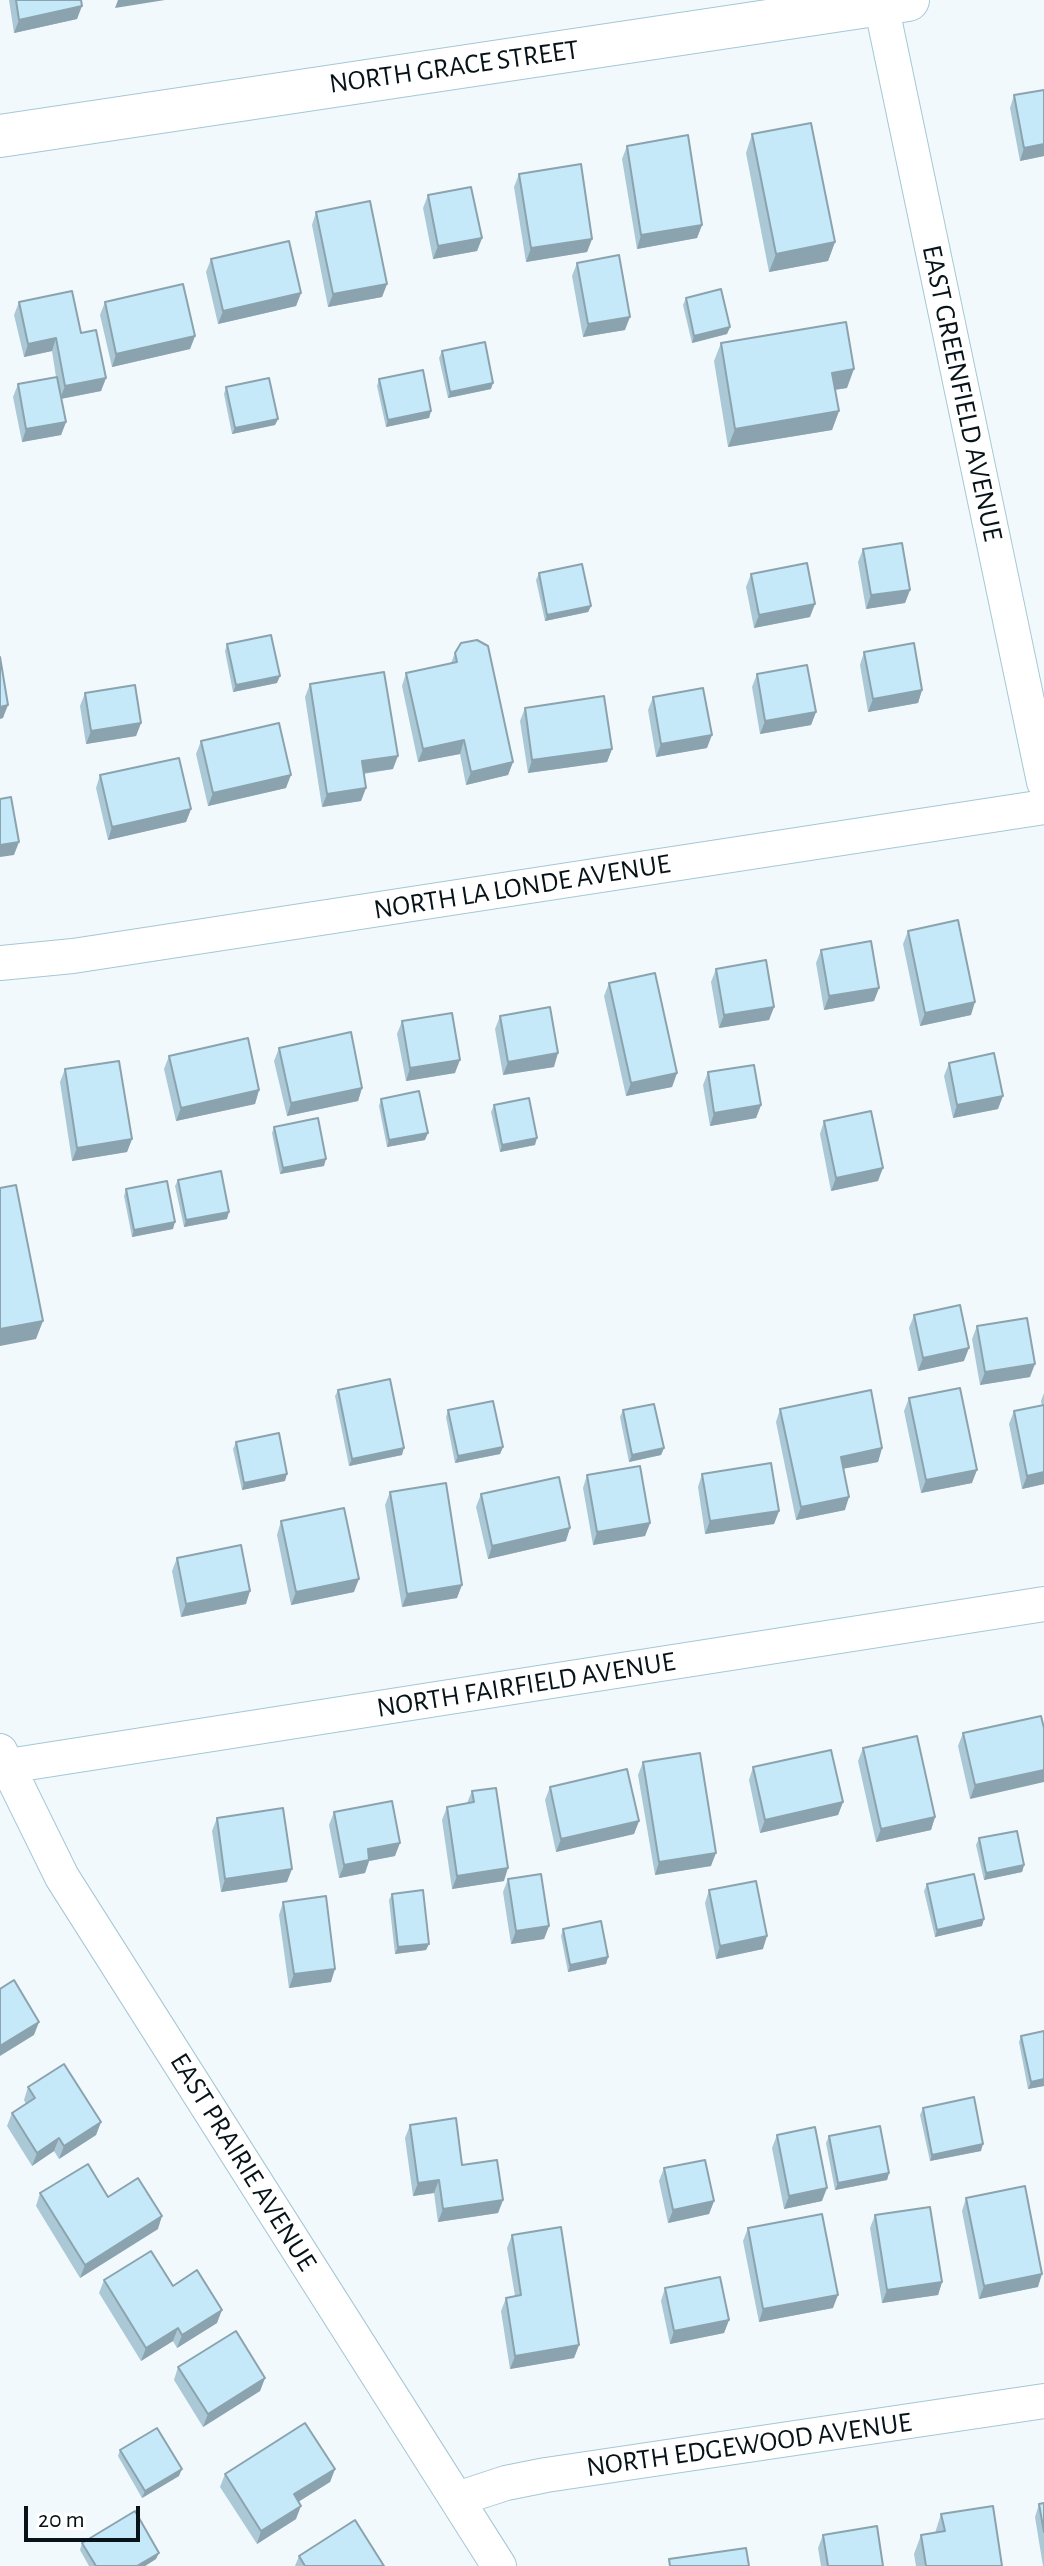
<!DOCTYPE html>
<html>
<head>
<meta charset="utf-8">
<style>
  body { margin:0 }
  #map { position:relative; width:1044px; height:2566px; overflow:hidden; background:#f2f9fc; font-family:"Alegreya Sans",sans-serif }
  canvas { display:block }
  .scale { position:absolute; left:24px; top:2506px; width:116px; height:36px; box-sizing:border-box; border:4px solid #071318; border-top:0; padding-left:10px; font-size:24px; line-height:28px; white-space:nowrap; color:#071318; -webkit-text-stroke:6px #fff; paint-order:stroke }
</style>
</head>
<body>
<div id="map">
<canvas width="1044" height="2566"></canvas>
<div class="scale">20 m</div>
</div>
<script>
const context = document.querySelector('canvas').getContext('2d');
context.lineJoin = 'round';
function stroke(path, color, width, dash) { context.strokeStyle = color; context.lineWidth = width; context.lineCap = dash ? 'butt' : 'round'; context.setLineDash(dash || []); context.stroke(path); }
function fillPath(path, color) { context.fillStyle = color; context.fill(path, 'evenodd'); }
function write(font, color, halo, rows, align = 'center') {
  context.font = font + ' "Alegreya Sans",sans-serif'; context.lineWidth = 8; context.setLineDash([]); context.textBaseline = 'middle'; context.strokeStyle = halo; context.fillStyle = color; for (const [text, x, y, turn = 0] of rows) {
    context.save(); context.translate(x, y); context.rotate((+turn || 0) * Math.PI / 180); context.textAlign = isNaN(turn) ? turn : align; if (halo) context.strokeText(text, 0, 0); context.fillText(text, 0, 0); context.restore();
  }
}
const minor = new Path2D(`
  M881 4 1044 782
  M0 963 73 956 1044 807
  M0 1751 62 1877 499 2566
  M8 1766 1044 1604
  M457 2499 506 2483 546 2475 1044 2401`);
const tertiary = new Path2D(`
  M0 136 908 0`);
const wall = new Path2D(`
  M9 0H81L77 19 14 33Z
  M1014 95 1044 156 1020 161 1010 108Z
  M752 134 835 242 828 261 769 272 746 153Z
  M627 146 702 225 697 238 637 249 622 159Z
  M519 174 592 239 587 252 526 262 514 187Z
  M428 195 482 238 477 251 433 259 423 208Z
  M316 212 387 284 382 297 328 307 312 225Z
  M211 259 301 293 296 306 218 324 206 272Z
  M577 263 625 330 583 337 572 276Z
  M686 298 730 327 727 334 692 343 683 305Z
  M19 302 81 333 106 378 101 391 61 399 66 422 61 435 22 442 13 397 18 384 56 377 52 351 24 357 14 315Z
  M105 302 195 336 190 349 112 367 100 315Z
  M721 343 847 388 835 390 839 411 832 430 728 447 714 361Z
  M442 351 491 389 448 398 439 358Z
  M379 379 431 411 429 418 386 427 377 386Z
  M226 387 278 419 275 425 232 434 224 394Z
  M863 549 910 590 905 603 866 609 858 562Z
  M539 573 591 606 588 612 545 621 536 580Z
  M751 574 810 617 754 628 746 587Z
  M227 644 277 683 233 692 225 651Z
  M864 652 922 690 918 703 868 712 860 665Z
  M455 653 513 762 508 775 466 785 460 754 418 762 402 686 406 673 451 663Z
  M757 674 816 712 811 725 760 734 752 687Z
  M310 684 393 769 364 774 366 788 361 801 322 807 305 697Z
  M85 693 141 723 136 736 86 744 80 706Z
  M653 697 707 748 656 757 648 710Z
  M525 708 612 749 607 762 528 773 520 721Z
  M201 741 286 788 208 806 196 754Z
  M100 775 191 809 186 822 108 840 96 788Z
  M908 931 971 1015 920 1026 903 944Z
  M821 950 879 988 874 1001 824 1010 816 963Z
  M716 969 774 1007 769 1020 719 1028 711 982Z
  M609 983 677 1073 672 1087 626 1096 604 996Z
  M500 1016 554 1067 503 1075 495 1029Z
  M402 1021 455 1073 406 1081 397 1034Z
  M279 1048 362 1088 358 1101 287 1116 274 1061Z
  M169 1056 259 1090 255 1104 176 1121 164 1069Z
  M949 1063 998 1109 953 1118 944 1076Z
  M65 1069 132 1139 127 1152 72 1161 60 1082Z
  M708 1072 761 1105 756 1118 710 1126 703 1085Z
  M381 1099 425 1140 387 1147 379 1106Z
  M494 1105 535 1145 500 1152 491 1112Z
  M824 1121 878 1181 831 1191 820 1134Z
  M274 1127 324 1166 280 1174 272 1133Z
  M178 1180 227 1219 184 1227 175 1186Z
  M126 1189 173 1229 132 1237 124 1196Z
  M914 1315 964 1361 918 1371 909 1328Z
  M977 1326 1030 1377 980 1385 972 1339Z
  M338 1390 402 1455 349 1466 335 1396Z
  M1044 1393V1484L1022 1489 1009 1424 1014 1411 1042 1406 1041 1401Z
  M909 1398 972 1483 921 1493 904 1411Z
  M780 1409 882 1448 878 1462 843 1469 845 1510 796 1520 776 1422Z
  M448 1410 503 1447 500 1454 455 1463 446 1417Z
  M623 1410 664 1448 661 1455 629 1462 620 1417Z
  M236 1442 285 1481 242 1490 233 1449Z
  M702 1474 779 1511 774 1524 705 1534 698 1487Z
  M587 1475 650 1523 645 1536 593 1545 583 1488Z
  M390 1492 457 1598 402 1607 385 1505Z
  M481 1494 566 1541 488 1559 476 1507Z
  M281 1521 354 1592 291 1605 277 1535Z
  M177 1558 246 1604 181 1617 172 1571Z
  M1041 1716 970 1799 958 1746 963 1733Z
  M863 1748 935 1817 931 1830 876 1842 858 1761Z
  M643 1762 711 1866 655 1875 638 1775Z
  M753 1767 843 1802 838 1815 760 1833 749 1780Z
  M550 1787 639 1821 634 1834 556 1852 545 1800Z
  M472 1791 504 1881 452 1889 442 1820 447 1807 467 1803Z
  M334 1812 395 1856 369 1861 365 1873 339 1878 329 1825Z
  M217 1818 287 1882 221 1892 212 1831Z
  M979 1838 1024 1865 1022 1872 984 1880 976 1845Z
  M508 1879 549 1926 544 1939 511 1944 503 1892Z
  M927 1884 982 1926 935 1937 924 1891Z
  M709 1890 763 1949 716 1959 705 1903Z
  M392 1894 426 1950 395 1954 389 1900Z
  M283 1902 331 1982 289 1988 279 1915Z
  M563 1929 608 1957 606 1964 568 1972 561 1936Z
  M1021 2036 1044 2086 1028 2089 1019 2042Z
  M28 2087 101 2122 96 2135 59 2159 54 2151 32 2166 7 2126 12 2113 26 2104 24 2100Z
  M923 2108 981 2151 930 2161 920 2115Z
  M410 2125 462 2165 503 2200 498 2213 438 2222 434 2193 413 2196 405 2138Z
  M777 2135 822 2201 784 2209 772 2148Z
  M829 2136 889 2173 887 2180 835 2190 826 2143Z
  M664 2168 714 2201 709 2214 668 2223 659 2181Z
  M40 2193 158 2229 80 2278 36 2206Z
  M966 2198 1038 2287 979 2299 962 2211Z
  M875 2215 942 2282 938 2295 882 2303 870 2228Z
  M748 2228 833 2308 759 2322 743 2241Z
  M512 2235 579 2345 574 2358 510 2369 501 2311 506 2298 515 2296 507 2248Z
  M104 2280 173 2286 217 2323 177 2348 173 2341 141 2361 99 2293Z
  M665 2288 729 2320 724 2333 670 2344 661 2301Z
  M178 2367 265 2378 260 2391 203 2427 174 2380Z
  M120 2450 179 2476 142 2498 118 2456Z
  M335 2469 330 2482 298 2502 296 2519 257 2544 220 2487 225 2474Z
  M1044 2503V2566H1043L1035 2517 1039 2504Z
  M941 2514 1002 2566H916L914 2554 921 2535 935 2533Z
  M823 2535 883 2566H821L818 2548Z
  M82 2543 156 2559 145 2566H89L80 2550Z
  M299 2556 384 2566H295Z`);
const shadedWall = new Path2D(`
  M118 0H165L115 8Z
  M82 6 77 19 14 33 19 20Z
  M1044 144V156L1020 161 1024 148Z
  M702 225 697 238 637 249 641 235Z
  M482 238 477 251 433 259 438 246Z
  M592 239 587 252 526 262 531 248Z
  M835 242 828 261 769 272 776 254Z
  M387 284 382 297 328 307 333 294Z
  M301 293 296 306 218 324 223 311Z
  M630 317 625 330 583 337 588 324Z
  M730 327 727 334 692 343 694 336Z
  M195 336 190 349 112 367 116 354Z
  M56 338 52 351 24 357 28 344Z
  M854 369 847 388 825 391 832 373Z
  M106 378 101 391 60 399 65 386Z
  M493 383 491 389 448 398 450 392Z
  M431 411 429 418 386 427 388 420Z
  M839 411 832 430 728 447 735 429Z
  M278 419 275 425 232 434 235 428Z
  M66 422 61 435 22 442 26 429Z
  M910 590 905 603 866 609 871 595Z
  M815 604 810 617 754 628 759 615Z
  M591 606 588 612 545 621 547 615Z
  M280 676 277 683 233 692 236 685Z
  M922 690 918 703 868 712 873 699Z
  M8 705 3 718 0 719V707Z
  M816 712 811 725 760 734 765 721Z
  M141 723 136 736 86 744 91 731Z
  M712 735 707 748 656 757 661 744Z
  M464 740 460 754 418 762 423 749Z
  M612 749 607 762 528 773 532 760Z
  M398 756 393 769 357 774 362 761Z
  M513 762 508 775 466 785 471 772Z
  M291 775 286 788 208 806 213 793Z
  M366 788 361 801 322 807 327 794Z
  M191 809 186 822 108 840 112 827Z
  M19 842 14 855 0 857V845Z
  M879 988 874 1001 824 1010 829 996Z
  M975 1002 971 1015 920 1026 925 1013Z
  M774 1007 769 1020 719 1028 724 1015Z
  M558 1053 554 1067 503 1075 508 1062Z
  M460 1060 455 1073 406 1081 410 1068Z
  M677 1073 672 1087 626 1096 631 1083Z
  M362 1088 358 1101 287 1116 291 1103Z
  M259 1090 255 1104 176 1121 181 1108Z
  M1003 1096 998 1109 953 1118 957 1105Z
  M761 1105 756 1118 710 1126 714 1113Z
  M428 1133 425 1140 387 1147 389 1140Z
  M537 1138 535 1145 500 1152 502 1145Z
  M132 1139 127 1152 72 1161 77 1148Z
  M326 1159 324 1166 280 1174 283 1168Z
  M883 1168 878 1181 831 1191 836 1178Z
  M229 1212 227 1219 184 1227 186 1220Z
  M175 1222 173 1229 132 1237 134 1230Z
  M43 1321 36 1339 0 1346V1329Z
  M969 1348 964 1361 918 1371 923 1358Z
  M1035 1364 1030 1377 980 1385 985 1372Z
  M503 1447 500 1454 455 1463 458 1456Z
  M404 1448 402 1455 349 1466 352 1459Z
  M664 1448 661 1455 629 1462 632 1455Z
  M882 1448 878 1462 836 1470 841 1457Z
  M977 1470 972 1483 921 1493 926 1480Z
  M1044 1472V1484L1022 1489 1027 1476Z
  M287 1474 285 1481 242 1490 244 1483Z
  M849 1497 845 1510 796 1520 801 1507Z
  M779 1511 774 1524 705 1534 710 1521Z
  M650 1523 645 1536 593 1545 597 1532Z
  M570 1528 566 1541 488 1559 492 1546Z
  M359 1579 354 1592 291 1605 296 1592Z
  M462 1585 457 1598 402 1607 407 1594Z
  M250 1591 246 1604 181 1617 186 1604Z
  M1044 1770V1782L970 1799 975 1785Z
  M843 1802 838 1815 760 1833 765 1820Z
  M935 1817 931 1830 876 1842 881 1829Z
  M639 1821 634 1834 556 1852 561 1839Z
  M400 1843 395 1856 369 1861 365 1873 339 1878 344 1865 368 1849Z
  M716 1853 711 1866 655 1875 659 1862Z
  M1024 1865 1022 1872 984 1880 986 1873Z
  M508 1868 504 1881 452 1889 457 1876Z
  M292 1869 287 1882 221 1892 225 1879Z
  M984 1919 982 1926 935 1937 937 1930Z
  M549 1926 544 1939 511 1944 516 1931Z
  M767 1936 763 1949 716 1959 720 1946Z
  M429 1944 426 1950 395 1954 398 1947Z
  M608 1957 606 1964 568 1972 570 1965Z
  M335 1969 331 1982 289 1988 294 1974Z
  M39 2022 34 2035 0 2056V2046Z
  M1044 2079V2086L1028 2089 1031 2082Z
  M101 2122 96 2135 59 2159 64 2146Z
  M59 2138 54 2151 32 2166 37 2153Z
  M983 2144 981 2151 930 2161 932 2155Z
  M889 2173 887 2180 835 2190 838 2183Z
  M439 2180 434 2193 413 2196 418 2183Z
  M827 2188 822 2201 784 2209 789 2196Z
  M503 2200 498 2213 438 2222 443 2209Z
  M714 2201 709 2214 668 2223 673 2210Z
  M162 2216 158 2229 80 2278 85 2265Z
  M1042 2274 1038 2287 979 2299 984 2286Z
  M942 2282 938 2295 882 2303 887 2290Z
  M838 2295 833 2308 759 2322 763 2309Z
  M222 2310 217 2323 177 2348 182 2335Z
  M729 2320 724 2333 670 2344 674 2331Z
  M178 2328 173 2341 141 2361 146 2348Z
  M579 2345 574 2358 510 2369 515 2356Z
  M265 2378 260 2391 203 2427 208 2414Z
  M182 2469 179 2476 142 2498 145 2491Z
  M335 2469 330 2482 290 2507 294 2494Z
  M301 2506 296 2519 257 2544 261 2531Z
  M159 2553 156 2559 145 2566H137Z`);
const building = new Path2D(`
  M16 0H81L82 6 19 20Z
  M1044 90V144L1024 148 1014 95Z
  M811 123 835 242 776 254 752 134Z
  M688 135 702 225 641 235 627 146Z
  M581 164 592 239 531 248 519 174Z
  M471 187 482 238 438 246 428 195Z
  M370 201 387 284 333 294 316 212Z
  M289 241 301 293 223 311 211 259Z
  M619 255 630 317 588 324 577 263Z
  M183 284 195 336 116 354 105 302Z
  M721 289 730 327 694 336 686 298Z
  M72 291 81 333 96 330 106 378 65 386 56 338 28 344 19 302Z
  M846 322 854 369 832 373 839 411 735 429 721 343Z
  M485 342 493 383 450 392 442 351Z
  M423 370 431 411 388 420 379 379Z
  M57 377 66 422 26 429 18 384Z
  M269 378 278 419 235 428 226 387Z
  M902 543 910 590 871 595 863 549Z
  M807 563 815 604 759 615 751 574Z
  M582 564 591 606 547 615 539 573Z
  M271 635 280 676 236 685 227 644Z
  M477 640 488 646 513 762 471 772 464 740 423 749 406 673 457 662 455 653 461 643Z
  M914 643 922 690 873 699 864 652Z
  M0 657 8 705 0 707Z
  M807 665 816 712 765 721 757 674Z
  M384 672 398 756 362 761 366 788 327 794 310 684Z
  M135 685 141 723 91 731 85 693Z
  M703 688 712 735 661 744 653 697Z
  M604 696 612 749 532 760 525 708Z
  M279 723 291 775 213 793 201 741Z
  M179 758 191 809 112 827 100 775Z
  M11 797 19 842 0 845V799Z
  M958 920 975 1002 925 1013 908 931Z
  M871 941 879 988 829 996 821 950Z
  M766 960 774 1007 724 1015 716 969Z
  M655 973 677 1073 631 1083 609 983Z
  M550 1007 558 1053 508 1062 500 1016Z
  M452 1013 460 1060 410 1068 402 1021Z
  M351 1032 362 1088 291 1103 279 1048Z
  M248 1038 259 1090 181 1108 169 1056Z
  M994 1053 1003 1096 957 1105 949 1063Z
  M119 1061 132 1139 77 1148 65 1069Z
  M754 1065 761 1105 714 1113 708 1072Z
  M419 1091 428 1133 389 1140 381 1099Z
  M529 1098 537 1138 502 1145 494 1105Z
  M871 1111 883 1168 836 1178 824 1121Z
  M318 1118 326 1159 283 1168 274 1127Z
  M221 1171 229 1212 186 1220 178 1180Z
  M167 1181 175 1222 134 1230 126 1189Z
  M16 1185 43 1321 0 1329V1188Z
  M960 1305 969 1348 923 1358 914 1315Z
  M1027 1318 1035 1364 985 1372 977 1326Z
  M390 1379 404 1448 352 1459 338 1390Z
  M960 1388 977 1470 926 1480 909 1398Z
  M871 1390 882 1448 841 1457 849 1497 801 1507 780 1409Z
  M493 1401 503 1447 458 1456 448 1410Z
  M654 1404 664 1448 632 1455 623 1410Z
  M1044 1405V1472L1027 1476 1014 1411Z
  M279 1433 287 1474 244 1483 236 1442Z
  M771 1463 779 1511 710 1521 702 1474Z
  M640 1466 650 1523 597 1532 587 1475Z
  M559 1477 570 1528 492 1546 481 1494Z
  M446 1483 462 1585 407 1594 390 1492Z
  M344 1508 359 1579 296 1592 281 1521Z
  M241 1545 250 1591 186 1604 177 1558Z
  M1041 1716 1044 1728V1770L975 1785 963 1733Z
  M917 1736 935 1817 881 1829 863 1748Z
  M831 1750 843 1802 765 1820 753 1767Z
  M700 1753 716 1853 659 1862 643 1762Z
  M627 1769 639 1821 561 1839 550 1787Z
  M496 1788 508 1868 457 1876 447 1807 474 1802 472 1791Z
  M392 1801 400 1843 368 1849 369 1860 344 1865 334 1812Z
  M283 1808 292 1869 225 1879 217 1818Z
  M1017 1831 1024 1865 986 1873 979 1838Z
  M541 1874 549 1926 516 1931 508 1879Z
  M974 1874 984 1919 937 1930 927 1884Z
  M756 1881 767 1936 720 1946 709 1890Z
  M423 1890 429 1944 398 1947 392 1894Z
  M326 1896 335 1969 294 1974 283 1902Z
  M601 1921 608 1957 570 1965 563 1929Z
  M14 1980 39 2022 0 2046V1989Z
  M1044 2031V2079L1031 2082 1021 2036Z
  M64 2064 101 2122 64 2146 59 2138 37 2153 12 2113 35 2098 28 2087Z
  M974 2097 983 2144 932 2155 923 2108Z
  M456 2118 462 2165 497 2160 503 2200 443 2209 439 2180 418 2183 410 2125Z
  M880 2126 889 2173 838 2183 829 2136Z
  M815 2127 827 2188 789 2196 777 2135Z
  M705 2160 714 2201 673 2210 664 2168Z
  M88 2164 108 2197 138 2178 162 2216 85 2265 40 2193Z
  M1025 2186 1042 2274 984 2286 966 2198Z
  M930 2207 942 2282 887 2290 875 2215Z
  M822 2214 838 2295 763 2309 748 2228Z
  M561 2227 579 2345 515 2356 506 2298 521 2295 512 2235Z
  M151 2251 173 2286 197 2270 222 2310 182 2335 178 2328 146 2348 104 2280Z
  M720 2277 729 2320 674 2331 665 2288Z
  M236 2331 265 2378 208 2414 178 2367Z
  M305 2423 335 2469 294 2494 301 2506 261 2531 225 2474Z
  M157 2428 182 2469 145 2491 120 2450Z
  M1044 2503V2532L1039 2504Z
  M993 2506 1002 2566H926L921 2535 945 2531 941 2514Z
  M135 2511 159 2553 137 2566H96L82 2543Z
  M355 2520 384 2566H305L299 2556Z
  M877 2526 883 2566H828L823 2535Z
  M746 2548 749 2566H670L669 2559Z`);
const streetNames = [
  ["NORTH GRACE STREET",454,67,-8],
  ["EAST GREENFIELD AVENUE",962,393,78],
  ["NORTH LA LONDE AVENUE",522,887,-9],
  ["NORTH FAIRFIELD AVENUE",526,1685,-9],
  ["EAST PRAIRIE AVENUE",243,2162,58],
  ["NORTH EDGEWOOD AVENUE",749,2445,-8]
];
stroke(minor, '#a5c7d6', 36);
stroke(tertiary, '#a5c7d6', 44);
stroke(minor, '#fff', 34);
stroke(tertiary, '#fff', 42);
fillPath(wall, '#aac8d6');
fillPath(shadedWall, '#8ba3ae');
fillPath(building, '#c6e9f9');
stroke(building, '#8ba3ae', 2);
write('28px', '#071318', '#fff', streetNames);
</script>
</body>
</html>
